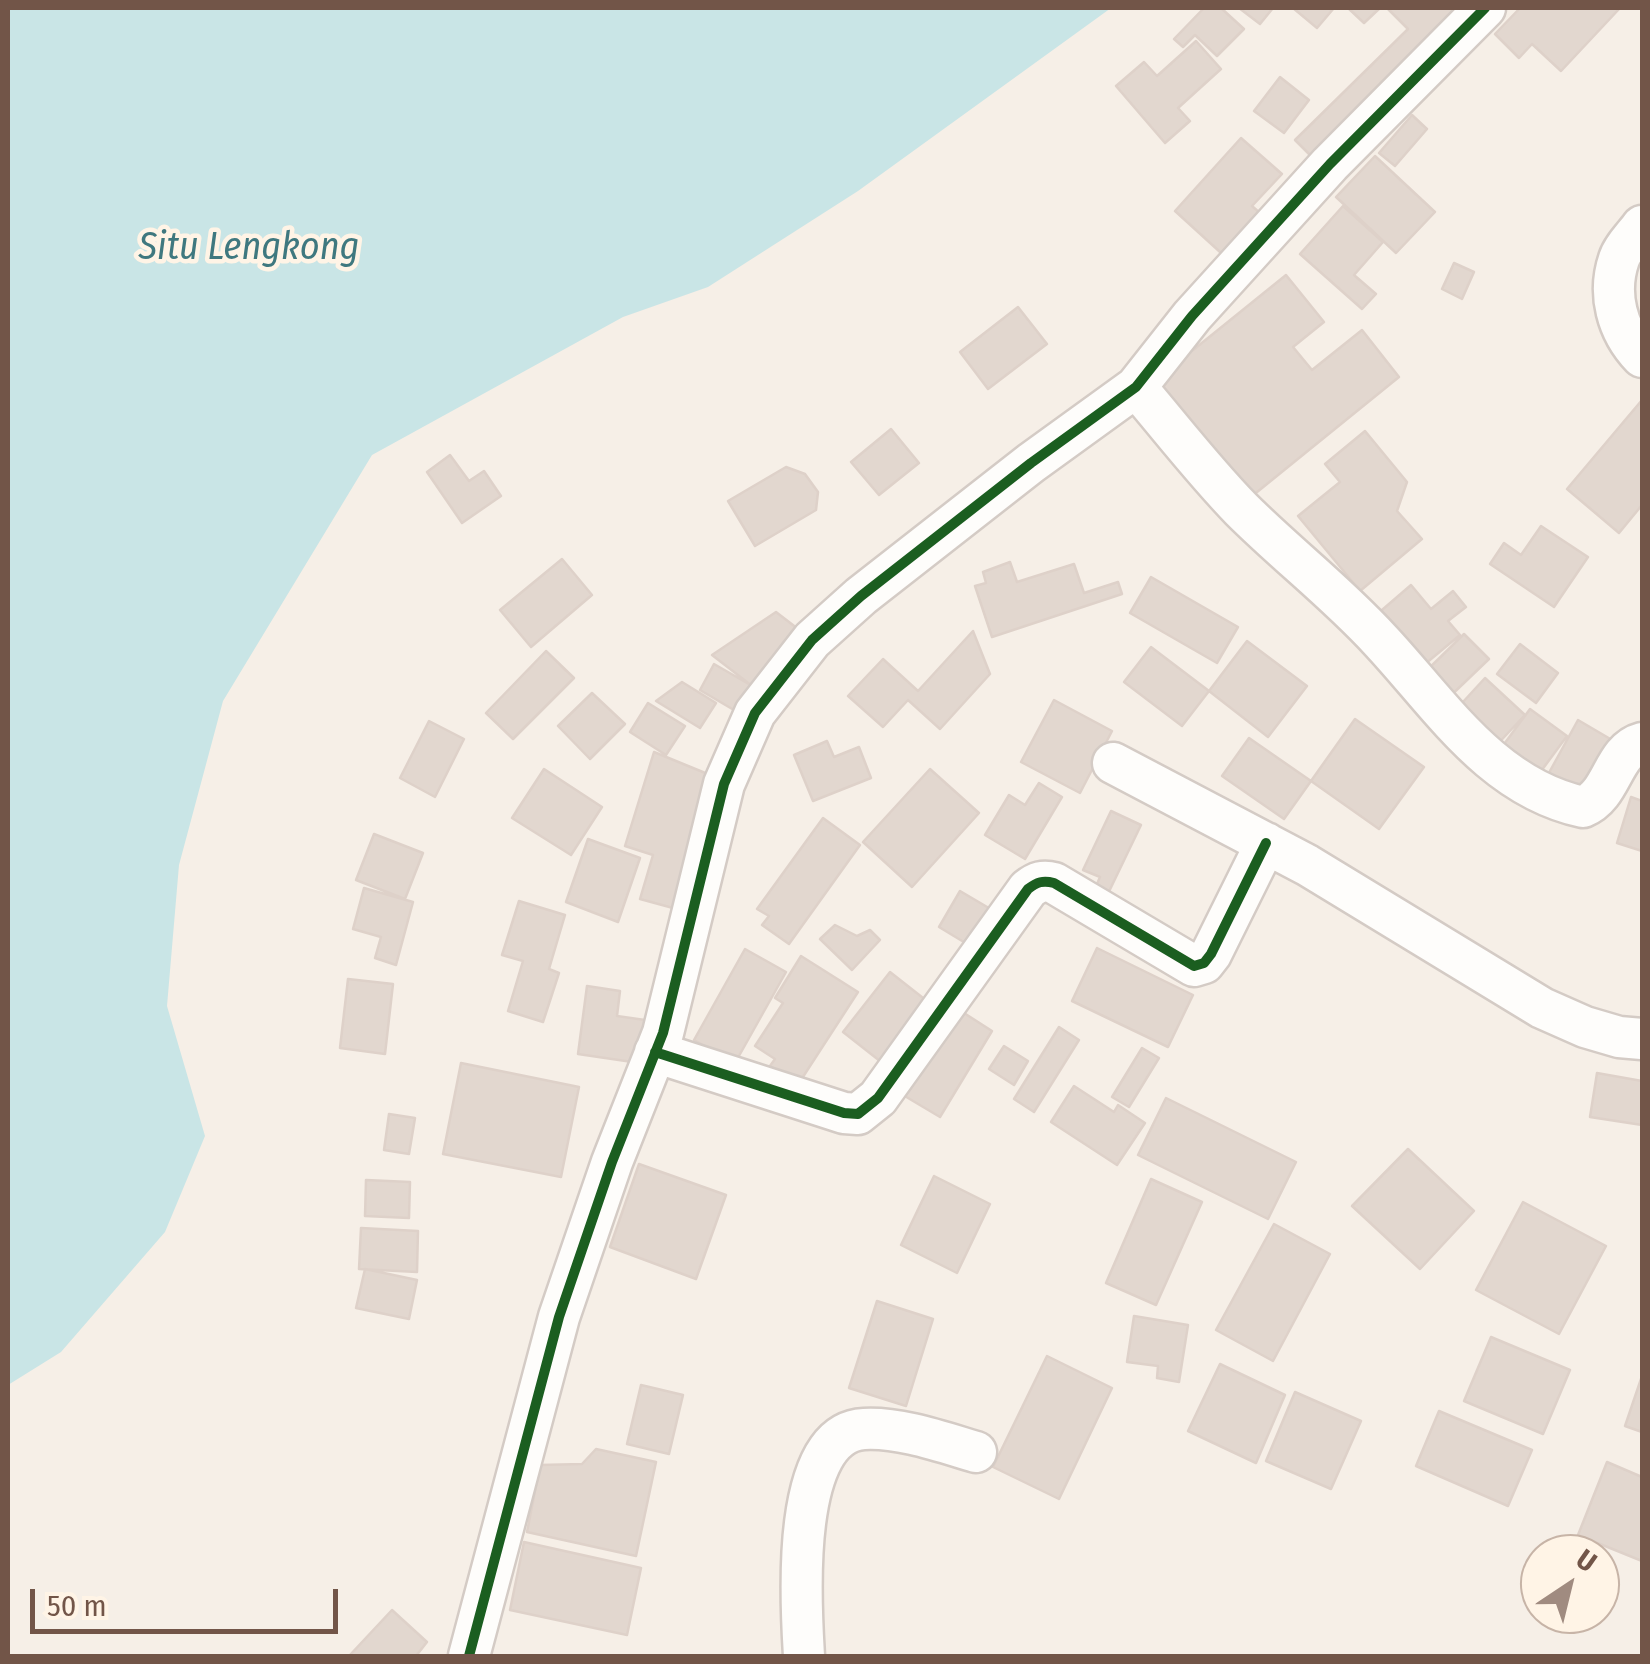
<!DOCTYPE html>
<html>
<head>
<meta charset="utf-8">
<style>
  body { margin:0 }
  #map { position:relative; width:1650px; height:1664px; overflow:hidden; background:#f6efe7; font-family:"Fira Sans Condensed",sans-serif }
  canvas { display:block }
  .frame { position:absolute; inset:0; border:10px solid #725548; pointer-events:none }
  .north { position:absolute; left:1520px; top:1534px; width:100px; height:100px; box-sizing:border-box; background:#fff4e6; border:2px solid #c7b4a7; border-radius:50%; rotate:35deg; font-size:28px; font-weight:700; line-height:40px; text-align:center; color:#725548 }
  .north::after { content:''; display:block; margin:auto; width:35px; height:45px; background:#a08b80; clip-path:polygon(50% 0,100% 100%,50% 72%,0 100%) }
  .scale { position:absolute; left:30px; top:1589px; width:308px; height:45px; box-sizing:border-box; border:5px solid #725548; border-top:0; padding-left:12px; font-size:30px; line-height:35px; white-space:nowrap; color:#725548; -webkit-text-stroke:8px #fff4e6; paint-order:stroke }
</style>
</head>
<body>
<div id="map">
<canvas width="1650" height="1664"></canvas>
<div class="frame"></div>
<div class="north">U</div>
<div class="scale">50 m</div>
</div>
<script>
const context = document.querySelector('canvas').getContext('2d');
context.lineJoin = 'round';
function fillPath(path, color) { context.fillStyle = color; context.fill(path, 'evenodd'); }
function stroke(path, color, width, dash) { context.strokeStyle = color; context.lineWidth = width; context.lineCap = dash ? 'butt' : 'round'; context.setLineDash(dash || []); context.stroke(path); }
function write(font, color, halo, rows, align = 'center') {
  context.font = font + ' "Fira Sans Condensed",sans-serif'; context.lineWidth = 9; context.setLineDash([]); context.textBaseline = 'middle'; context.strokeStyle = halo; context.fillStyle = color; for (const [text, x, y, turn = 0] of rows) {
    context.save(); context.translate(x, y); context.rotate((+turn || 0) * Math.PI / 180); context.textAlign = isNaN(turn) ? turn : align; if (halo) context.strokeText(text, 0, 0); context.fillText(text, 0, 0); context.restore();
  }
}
const water = new Path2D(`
  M8 8H1111L858 191 708 287 623 317 372 455 223 701 179 865 167 1006 205 1136 165 1232 61 1352 8 1385Z`);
const building = new Path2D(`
  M1204 8H1221L1244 29 1217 56 1195 35 1183 47 1174 39Z
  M1239 8H1273L1260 24Z
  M1293 8H1334L1317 28Z
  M1348 8H1380L1364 23Z
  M1387 8H1473L1317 162 1295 140 1408 29Z
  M1520 8H1620L1561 71 1532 44 1519 58 1495 34Z
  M1196 41 1221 69 1178 108 1190 121 1165 143 1116 86 1144 62 1157 76Z
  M1280 77 1309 100 1284 133 1254 111Z
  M1412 115 1427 129 1395 166 1379 153Z
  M1241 138 1282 174 1252 206 1269 221 1231 262 1175 211Z
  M1375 156 1435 212 1396 253 1336 197Z
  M1343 206 1383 242 1354 275 1376 294 1362 309 1300 254Z
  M1454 263 1474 272 1462 299 1442 289Z
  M1286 275 1324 322 1293 347 1312 370 1362 330 1399 377 1246 501 1151 384Z
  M1018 307 1047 344 988 389 960 352Z
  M1642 400V505L1619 533 1567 489Z
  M891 429 919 463 879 495 851 462Z
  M1365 431 1407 482 1397 511 1422 539 1360 591 1298 516 1340 482 1325 464Z
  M450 455 469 481 484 471 501 496 462 523 427 472Z
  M786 467 805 474 818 492 816 510 755 546 728 501Z
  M1541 526 1588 557 1554 607 1490 564 1504 543 1521 555Z
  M562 559 592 595 531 647 500 610Z
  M1010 562 1017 582 1074 564 1084 593 1118 582 1122 594 992 637 975 586 986 583 983 572Z
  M1151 577 1238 627 1217 663 1130 613Z
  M1411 585 1431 609 1453 591 1466 607 1448 621 1460 635 1413 674 1368 622Z
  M776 612 802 632 756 689 712 655Z
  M973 631 990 674 940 729 908 700 883 727 848 696 883 659 918 691Z
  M1464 634 1489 659 1442 704 1418 679Z
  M1247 641 1307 686 1268 737 1209 691Z
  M1520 644 1558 673 1536 703 1497 674Z
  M1151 647 1209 691 1182 726 1124 682Z
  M546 651 574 678 513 739 486 713Z
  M714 664 754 687 739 713 700 690Z
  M1485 678 1525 715 1491 751 1451 715Z
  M682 682 716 703 700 728 656 701Z
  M592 693 625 724 590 759 558 726Z
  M1054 700 1112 731 1080 793 1021 762Z
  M648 703 685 726 666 755 630 732Z
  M1530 709 1567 736 1533 782 1496 755Z
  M1355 719 1424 767 1379 829 1311 781Z
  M1578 720 1624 747 1581 801 1545 780Z
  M429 721 464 739 435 797 400 778Z
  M1249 738 1311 781 1284 819 1222 776Z
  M827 741 834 757 859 747 871 778 813 801 794 755Z
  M654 752 715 777 673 908 640 899 653 855 625 846Z
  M544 769 602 807 571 855 512 818Z
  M930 769 979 813 912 887 863 842Z
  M1039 783 1062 797 1025 859 985 835 1009 795 1025 805Z
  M1631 797 1642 801V851L1617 843Z
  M1111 811 1141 825 1103 904 1091 898 1100 877 1083 870Z
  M823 818 860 845 789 944 762 925 769 916 757 909Z
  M374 834 423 853 405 899 356 880Z
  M588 839 640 858 618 922 566 902Z
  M364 888 413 902 396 965 375 958 381 937 353 929Z
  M960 891 999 914 977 950 939 927Z
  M519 901 565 915 549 969 559 973 543 1022 508 1011 523 961 502 955Z
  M835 925 857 936 870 930 880 940 852 970 820 939Z
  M1097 948 1193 995 1168 1047 1072 1001Z
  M745 949 786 972 735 1063 694 1040Z
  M801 956 858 992 799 1083 770 1066 775 1059 755 1046 783 1003 775 998Z
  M890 972 932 1005 885 1065 843 1032Z
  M348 979 393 984 385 1054 340 1048Z
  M587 986 620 991 617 1016 645 1020 639 1063 578 1054Z
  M950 1004 992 1031 940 1117 903 1095Z
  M1059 1027 1079 1040 1034 1112 1014 1099Z
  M1004 1046 1028 1061 1014 1085 989 1069Z
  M1142 1048 1159 1058 1129 1107 1112 1097Z
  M461 1063 579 1087 561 1177 443 1154Z
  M1597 1073 1642 1081V1125L1590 1117Z
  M1074 1086 1114 1112 1118 1105 1145 1123 1117 1165 1051 1122Z
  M1166 1098 1296 1162 1268 1219 1138 1155Z
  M389 1114 415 1118 409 1154 384 1150Z
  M1408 1149 1474 1211 1420 1269 1352 1206Z
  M639 1164 726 1195 696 1279 610 1247Z
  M934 1176 990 1204 957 1273 901 1245Z
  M1151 1179 1202 1202 1156 1305 1106 1283Z
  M366 1180 410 1182 409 1218 365 1216Z
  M1523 1202 1606 1246 1559 1334 1476 1290Z
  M1274 1224 1330 1254 1273 1361 1216 1330Z
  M361 1228 418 1231 417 1272 359 1269Z
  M365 1269 417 1280 409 1319 356 1308Z
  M877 1301 933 1319 906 1406 849 1388Z
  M1134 1316 1188 1325 1179 1382 1157 1378 1158 1366 1127 1362Z
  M1491 1337 1570 1370 1543 1434 1464 1401Z
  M1047 1356 1112 1388 1059 1499 993 1467Z
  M1220 1364 1285 1395 1256 1463 1188 1431Z
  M1642 1376V1432L1625 1426Z
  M641 1385 683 1395 669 1454 627 1444Z
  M1295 1392 1361 1421 1331 1489 1266 1461Z
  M1439 1411 1532 1450 1508 1506 1416 1466Z
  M596 1449 656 1462 636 1556 527 1532 540 1465 582 1464Z
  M1607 1462 1642 1477V1561L1578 1535Z
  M524 1542 641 1568 627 1635 510 1610Z
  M392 1610 427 1642 416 1656H349Z`);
const street = new Path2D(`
  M1642 226C1635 236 1623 247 1619 259 1607 294 1617 331 1642 357
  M1136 387C1171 428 1204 471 1241 509 1286 554 1337 593 1380 640 1440 704 1491 787 1583 807 1613 795 1612 751 1642 743
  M1113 763 1307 865 1542 1008 1585 1027 1619 1037 1642 1039
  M655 1052 844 1113 858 1114 878 1098 1028 889C1037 882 1043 880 1054 883L1194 966 1204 963 1211 954 1266 843
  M469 1656 559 1317 612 1162 663 1033 724 784 755 713 812 640 861 596 1031 463 1136 387 1192 316 1330 164 1485 8
  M804 1656C801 1606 789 1433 864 1429 900 1427 942 1442 976 1452`);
const cycleway = new Path2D(`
  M655 1052 844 1113 858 1114 878 1098 1028 889C1037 882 1043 880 1054 883L1194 966 1204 963 1211 954 1266 843
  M469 1656 559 1317 612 1162 663 1033 724 784 755 713 812 640 861 596 1031 463 1136 387 1192 316 1330 164 1485 8`);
const waterNames = [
  ["Situ Lengkong",249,248]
];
fillPath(water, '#c9e5e6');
fillPath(building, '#e2d7cf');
stroke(building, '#ded1c9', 2.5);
stroke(street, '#d4cbc5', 45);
stroke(street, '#fefdfb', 40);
stroke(cycleway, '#1b5e20', 10);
write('italic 38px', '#3f787f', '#fff4e6', waterNames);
</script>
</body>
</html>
